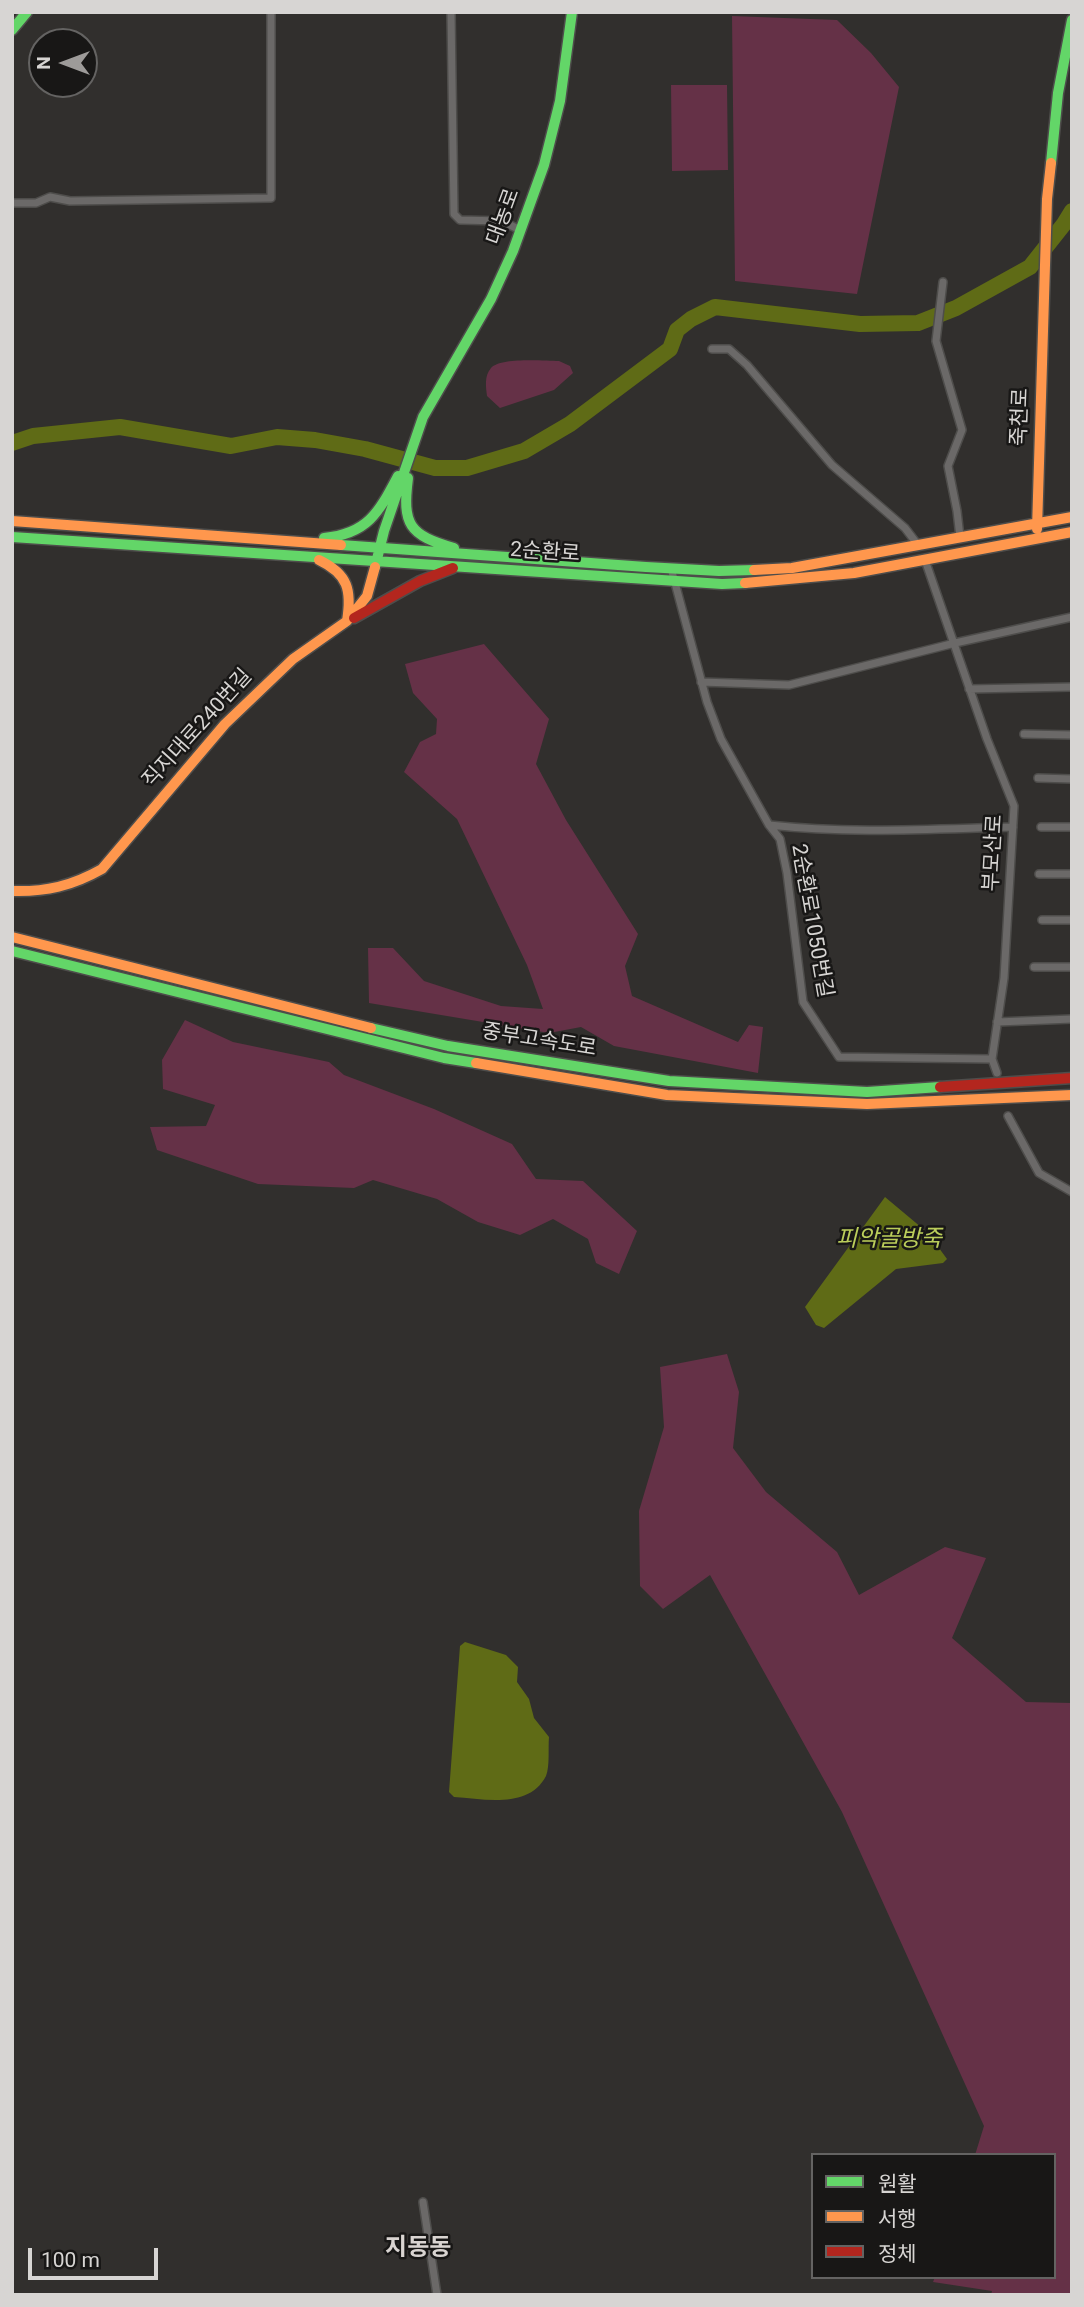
<!DOCTYPE html>
<html>
<head>
<meta charset="utf-8">
<style>
  body { margin:0 }
  #map { position:relative; width:1084px; height:2307px; overflow:hidden; background:#312f2d; font-family:Roboto,"Noto Sans KR",sans-serif }
  canvas { display:block }
  .frame { position:absolute; inset:0; border:14px solid #d7d5d3; pointer-events:none }
  .legend { position:absolute; left:811px; top:2153px; width:245px; height:126px; box-sizing:border-box; background:#181716; border:2px solid #646362; margin:0; padding:9px 12px; list-style:none; font-size:21px; color:#d7d5d3 }
  .legend li { display:flex; align-items:center; gap:14px; height:35px }
  .legend b { width:35px; border:2px solid #646362 }
  .north { position:absolute; left:28px; top:28px; width:70px; height:70px; box-sizing:border-box; background:#181716; border:2px solid #646362; border-radius:50%; rotate:270deg; font-size:19px; font-weight:700; line-height:28px; text-align:center; color:#d7d5d3 }
  .north::after { content:''; display:block; margin:auto; width:24px; height:32px; background:#9d9b99; clip-path:polygon(50% 0,100% 100%,50% 72%,0 100%) }
  .scale { position:absolute; left:28px; top:2248px; width:130px; height:32px; box-sizing:border-box; border:4px solid #d7d5d3; border-top:0; padding-left:9px; font-size:21px; line-height:24px; white-space:nowrap; color:#d7d5d3; -webkit-text-stroke:5px #181716; paint-order:stroke }
</style>
</head>
<body>
<div id="map">
<canvas width="1084" height="2307"></canvas>
<div class="frame"></div>
<ul class="legend">
<li><b style="height:9px;background:#63d668"></b>원활</li>
<li><b style="height:9px;background:#ff974d"></b>서행</li>
<li><b style="height:9px;background:#b3261e"></b>정체</li>
</ul>
<div class="north">N</div>
<div class="scale">100 m</div>
</div>
<script>
const context = document.querySelector('canvas').getContext('2d');
context.lineJoin = 'round';
function fillPath(path, color) { context.fillStyle = color; context.fill(path, 'evenodd'); }
function stroke(path, color, width, dash) { context.strokeStyle = color; context.lineWidth = width; context.lineCap = dash ? 'butt' : 'round'; context.setLineDash(dash || []); context.stroke(path); }
function write(font, color, halo, rows, align = 'center') {
  context.font = font + ' Roboto,"Noto Sans KR",sans-serif'; context.lineWidth = 5; context.setLineDash([]); context.textBaseline = 'middle'; context.strokeStyle = halo; context.fillStyle = color; for (const [text, x, y, turn = 0] of rows) {
    context.save(); context.translate(x, y); context.rotate((+turn || 0) * Math.PI / 180); context.textAlign = isNaN(turn) ? turn : align; if (halo) context.strokeText(text, 0, 0); context.fillText(text, 0, 0); context.restore();
  }
}
const green = new Path2D(`
  M732 16 837 20 871 53 899 87 857 294 735 281Z
  M727 85 728 170 672 171 671 85Z
  M559 361 570 366 573 373 554 390 500 408 487 396C486 387 484 376 491 368 501 357 544 361 559 361Z
  M484 644 549 719 536 764 566 820 638 934 625 966 632 996 738 1042 749 1025 763 1027 758 1073 614 1046 581 1027 549 1033 369 1003 368 948H393L424 981 501 1006 543 1009 527 965 457 819 404 772 420 742 436 734 437 719 413 693 405 664Z
  M185 1020 233 1042 329 1062 344 1075 434 1109 512 1144 536 1179 583 1181 637 1231 619 1274 596 1263 588 1239 553 1219 520 1235 478 1222 437 1199 373 1180 354 1188 258 1184 157 1150 150 1127 206 1126 215 1105 163 1089 162 1060Z
  M727 1354 739 1392 733 1448 766 1492 837 1552 859 1595 945 1547 986 1558 952 1638 1026 1702 1072 1703V2295H991L992 2291 933 2282 935 2277H1054V2155H975L984 2126 842 1812 710 1575 663 1609 640 1586 639 1511 664 1427 660 1367Z`);
const water = new Path2D(`
  M885 1197 928 1233 947 1259 943 1263 896 1269 824 1328 816 1325 805 1307Z
  M465 1642 506 1655 518 1667 517 1682 529 1699 534 1718 549 1737C548 1748 550 1766 546 1776 529 1809 485 1799 454 1797L449 1792 460 1646Z`);
const river = new Path2D(`
  M12 443 33 436 120 427 231 446 277 437 315 440 365 449 435 468H467L524 451 570 424 670 349 677 330 691 319 715 307 860 324 918 323 956 308 1030 267 1064 224 1072 211`);
const street = new Path2D(`
  M451 12 454 214 460 220 502 221 520 230
  M12 203H36L50 197 70 201 271 198V12
  M943 282 936 341 962 430 948 466 957 511 960 537
  M712 349H729L747 365 832 465 905 528 918 545
  M925 560 987 739 1014 806 1004 978 992 1059 997 1073
  M671 568 707 702 721 739 769 825 780 839 787 873 803 1002 839 1057 992 1059
  M701 682 789 685 955 643 1072 617
  M969 689 1072 687
  M1024 734 1072 735
  M1038 778 1072 779
  M769 825C849 834 932 829 1013 827
  M1041 827H1072
  M1039 874H1072
  M1042 920H1072
  M1034 967H1072
  M997 1022 1072 1019
  M1008 1116 1039 1173 1072 1192
  M423 2202 437 2295`);
const fast = new Path2D(`
  M12 30 27 12
  M1051 163 1058 93 1072 20
  M408 478C402 525 409 535 454 548
  M12 537 722 584 745 583
  M324 538C368 534 379 512 398 476
  M341 545 646 567 719 571 754 570
  M375 567 384 531 423 417 491 299 513 251 544 165 560 101 572 12
  M12 951 444 1058 476 1063
  M371 1028 448 1046 669 1081 867 1092 940 1087`);
const slow = new Path2D(`
  M12 521 341 545
  M1037 529 1047 199 1051 163
  M319 560C348 574 352 590 347 621
  M754 570 792 568 1072 517
  M745 583 854 573 1072 532
  M12 891C46 892 72 886 102 869L225 724 293 659 347 621 367 596 375 567
  M12 937 371 1028
  M476 1063 667 1095 867 1104 1072 1095`);
const jam = new Path2D(`
  M354 618 420 581 453 568
  M940 1087 1072 1078`);
const streetNames = [
  ["대농로",504,217,-70],
  ["죽천로",1021,417,-88],
  ["2순환로",545,553,4],
  ["직지대로240번길",198,729,-48],
  ["부모산로",994,853,-87],
  ["2순환로1050번길",811,921,80],
  ["중부고속도로",539,1041,9]
];
const waterNames = [
  ["피악골방죽",889,1240]
];
const quarterNames = [
  ["지동동",418,2249]
];
fillPath(green, '#653147');
fillPath(water, '#5f6b16');
stroke(river, '#5f6b16', 16);
stroke(street, '#4e4d4b', 10);
stroke(fast, '#4e4d4b', 13);
stroke(slow, '#4e4d4b', 13);
stroke(jam, '#4e4d4b', 13);
stroke(street, '#6b6968', 7);
stroke(fast, '#63d668', 10);
stroke(slow, '#ff974d', 10);
stroke(jam, '#b3261e', 10);
write('21px', '#d7d5d3', '#181716', streetNames);
write('italic 23px', '#bbce5b', '#181716', waterNames);
write('bold 24px', '#d9d4d1', '#181716', quarterNames);
</script>
</body>
</html>
